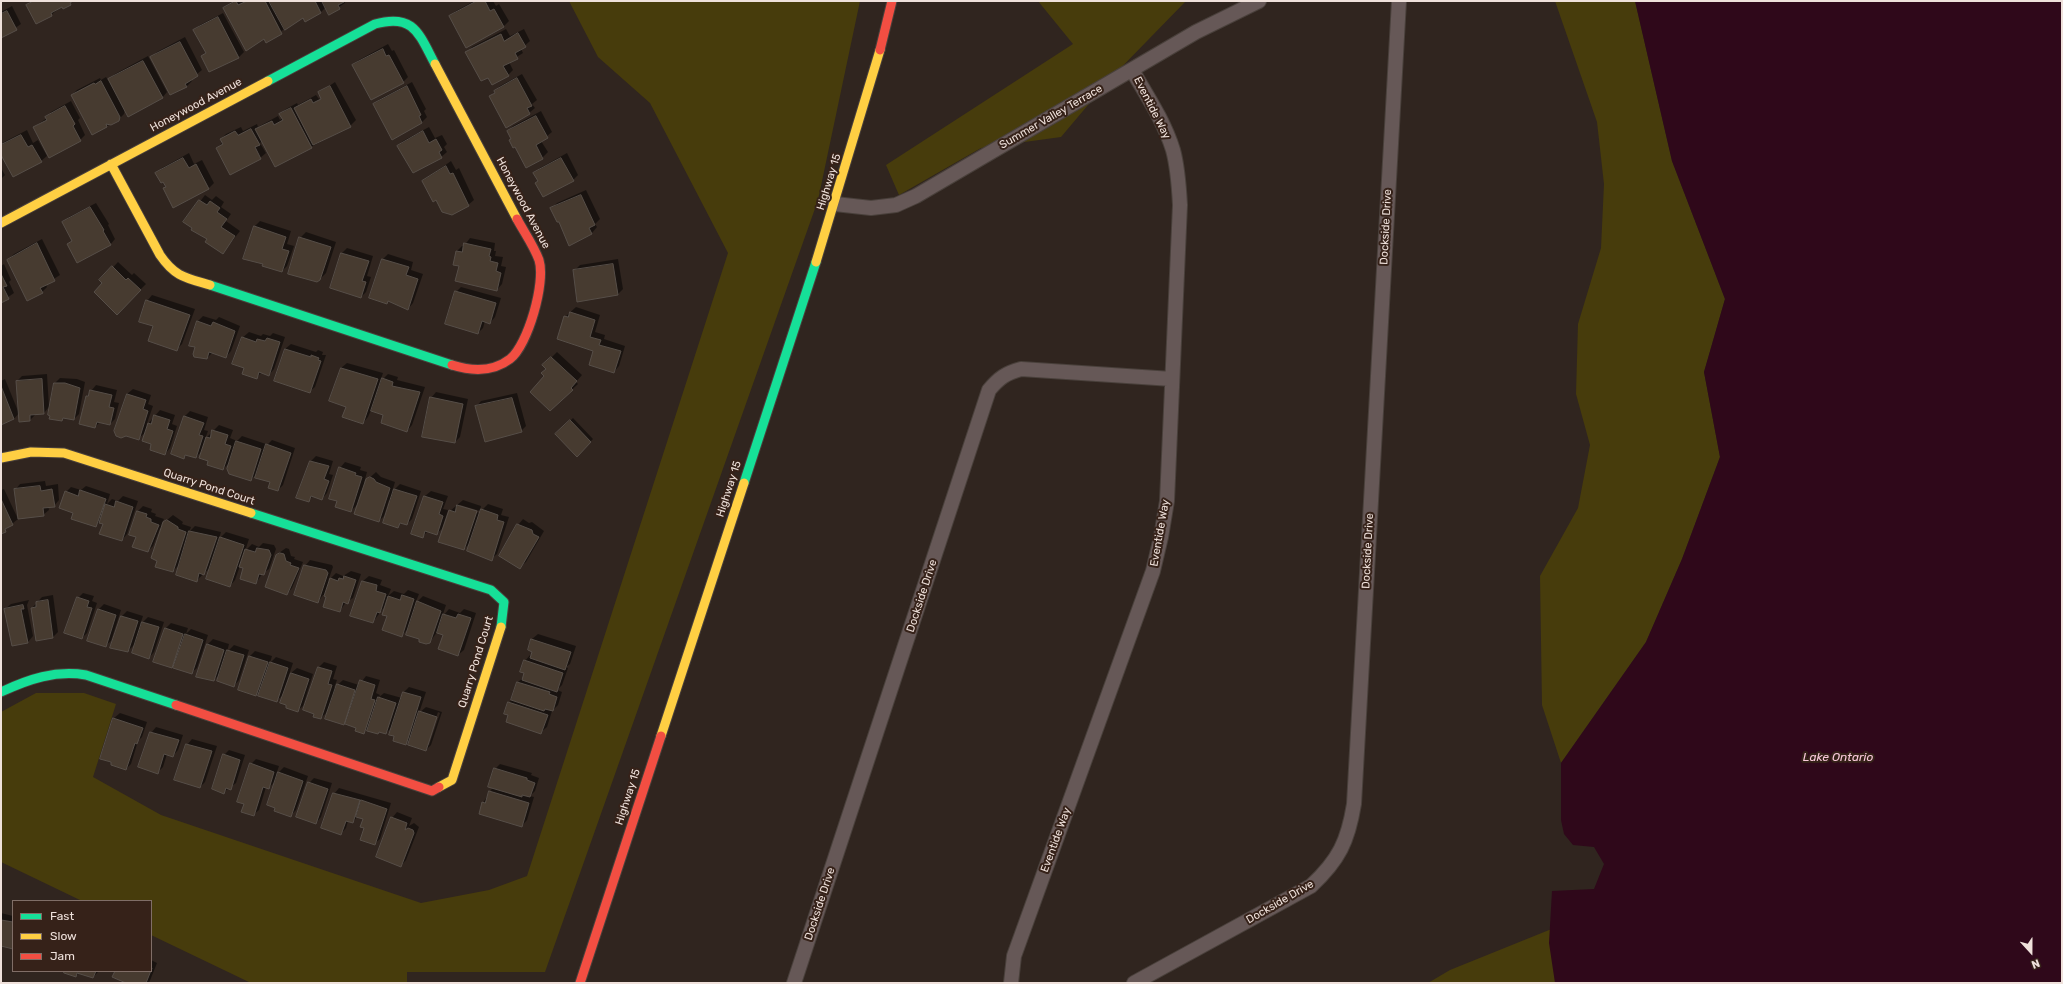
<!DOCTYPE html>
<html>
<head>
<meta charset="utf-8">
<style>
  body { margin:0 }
  #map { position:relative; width:2063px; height:984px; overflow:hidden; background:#30251f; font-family:Rubik,sans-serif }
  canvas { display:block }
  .frame { position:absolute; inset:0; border:2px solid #efe1db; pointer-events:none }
  .legend { position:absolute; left:12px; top:900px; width:140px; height:72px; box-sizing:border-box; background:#362219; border:1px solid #806e67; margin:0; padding:5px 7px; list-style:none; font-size:12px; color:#efe1db }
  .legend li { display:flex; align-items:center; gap:8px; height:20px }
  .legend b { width:20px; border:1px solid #806e67 }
  .north { position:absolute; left:2011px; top:932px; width:40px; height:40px; -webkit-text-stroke:3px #362219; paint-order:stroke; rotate:159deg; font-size:11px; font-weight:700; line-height:16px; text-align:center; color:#efe1db }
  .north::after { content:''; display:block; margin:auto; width:14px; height:18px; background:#efe1db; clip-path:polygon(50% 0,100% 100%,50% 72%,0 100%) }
</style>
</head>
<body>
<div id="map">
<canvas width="2063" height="984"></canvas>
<div class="frame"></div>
<ul class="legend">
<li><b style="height:5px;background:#16e098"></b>Fast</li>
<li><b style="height:5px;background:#ffcf43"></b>Slow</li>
<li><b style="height:5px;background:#f24e42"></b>Jam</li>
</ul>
<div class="north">N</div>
</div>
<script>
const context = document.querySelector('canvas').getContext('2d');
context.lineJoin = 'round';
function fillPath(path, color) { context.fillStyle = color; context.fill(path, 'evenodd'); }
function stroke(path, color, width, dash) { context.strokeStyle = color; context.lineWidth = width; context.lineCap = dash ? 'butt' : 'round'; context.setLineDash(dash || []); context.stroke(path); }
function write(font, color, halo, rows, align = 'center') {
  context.font = font + ' Rubik,sans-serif'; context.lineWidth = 4; context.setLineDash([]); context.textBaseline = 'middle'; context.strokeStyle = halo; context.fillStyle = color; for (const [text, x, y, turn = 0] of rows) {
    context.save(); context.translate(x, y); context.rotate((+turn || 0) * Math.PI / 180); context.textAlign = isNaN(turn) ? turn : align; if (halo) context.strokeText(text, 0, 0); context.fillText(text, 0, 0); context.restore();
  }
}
const green = new Path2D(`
  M569 1H860L818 200 545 972H407V983H251L151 935V901H82L1 862V712L36 693H84L116 704 93 777 161 815 421 903 489 890 527 876 728 253 650 103 598 57Z
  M1038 1H1186L1110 79 1061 137 981 148 899 195 886 165 1073 44Z
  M1555 1H1635L1672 161 1725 299 1704 372 1720 457 1682 559 1646 642 1561 763 1542 705 1540 576 1578 508 1590 445 1576 394 1578 324 1601 248 1604 184 1597 122Z
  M1559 926 1565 983H1428L1450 970Z`);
const water = new Path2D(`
  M1635 1H2062V983H1555L1549 943 1552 891 1594 889 1604 864 1594 847 1573 845 1564 834 1561 820V763L1646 642 1682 559 1720 457 1704 372 1725 299 1672 161Z`);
const shadow = new Path2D(`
  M31 1H74L63 8 62 6 51 15 27 6Z
  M234 1H344L345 3 329 14 326 7 321 12 305 20 303 17 266 41 264 38 224 9Z
  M474 1H493L496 6 499 4 509 21 503 27 450 16 456 11Z
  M12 6 21 24 1 38V12Z
  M223 13 244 52 239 57 210 71 202 56 206 52 194 31 200 25Z
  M506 29 510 36 524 29 530 41 521 49 523 53 509 62 513 70 508 75 467 53 472 47Z
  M185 37 202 70 191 79 192 81 187 86 171 94 152 57 157 52Z
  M388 44 392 51 394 50 408 77 403 82 353 65 359 60Z
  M148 56 167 92 162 98 125 109 124 114 118 120 107 126 72 95 77 90 100 78 101 80 106 77 108 80 115 74Z
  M522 74 537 100 532 104 535 108 529 113 491 96 500 86Z
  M335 82 356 120 350 126 311 147 262 141 260 143 266 153 260 158 217 148 223 142 221 139 226 134 241 127 243 131 257 124 258 127 278 116 280 120 283 118 280 114 286 109 297 103 298 105 316 95 319 99 322 97 319 93Z
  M412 82 426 109 424 111 427 117 422 122 392 138 374 104 380 99Z
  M71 101 80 118 78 120 85 135 80 140 34 127 47 118 51 112Z
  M541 111 552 132 541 141 548 152 542 158 527 166 508 131 513 126Z
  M429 127 435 138 442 135 447 144 444 147 447 152 441 157 398 146 403 141Z
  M27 130 33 143 38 140 47 156 41 161 1 153V145L4 142Z
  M189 153 194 164 202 160 214 183 209 188 174 207 164 188 167 186 157 173 162 168Z
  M567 153 578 175 573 180 539 181 535 173 540 168Z
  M451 161 456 170 459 168 474 200 468 205 436 199 423 181Z
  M1 168 5 175 1 179Z
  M586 190 600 219 595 224 597 227 592 233 569 245 560 220 552 208 557 203Z
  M205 195 212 200 216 196 224 202 221 207 231 214 226 221 240 231 223 253 209 239 185 222Z
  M96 203 109 224 108 225 115 239 110 245 68 244 73 240 64 223 69 217Z
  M260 221 291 231 287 244 294 246 287 266 282 271 264 264 254 227Z
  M306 232 336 242 326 273 320 279 300 238Z
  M470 238 495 243 494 251H496L495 256 503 257 501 266 506 267 502 284 497 290 460 265 457 251 462 246H464Z
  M42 239 60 275 46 284 47 287 42 292 8 260 14 254Z
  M347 248 373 256 367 276 371 277 366 292 361 297 331 287 342 253Z
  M388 254 413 262 411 270 423 274 413 303 408 309 389 300 387 302 370 297 383 259Z
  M618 259 623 289 618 294 577 301 574 271 580 265Z
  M118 262 132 275 134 273 146 284 117 313 101 280Z
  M4 264 11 280 9 282 14 293 1 302V266Z
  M461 287 501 298 495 317 490 323 485 321 483 328 478 333 456 292Z
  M152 295 195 309 182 344 176 350 147 301Z
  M576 307 600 315 595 332 605 335 604 339 625 346 619 366 614 372 565 317Z
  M203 316 216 320 219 317 240 326 231 351 226 357 213 352 207 358 195 356 198 321Z
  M249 332 261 336 263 334 270 336 273 333 285 337 274 369 269 375 262 372 256 378 246 367 233 363 241 339Z
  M291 344 316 352 318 350 323 352 322 355H326L315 387 309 392 275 380 285 349Z
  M557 352 582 375 576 382 578 384 550 410 545 376 549 360Z
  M347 363 383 373 380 382 388 374 398 377 397 380 425 387 412 425 407 431 385 414 371 410 368 417 363 423 347 406 341 368Z
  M47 374 49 407 44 413 35 415 30 420 19 413 14 419 1 424V381L5 379 18 411 17 381 22 376Z
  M60 378 77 379 85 382 79 414 74 419 65 417 62 420 55 383Z
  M96 385 117 390 114 402 119 403 115 419 110 424 100 422 95 427 87 396Z
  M133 389 151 395 148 404 153 406 146 426 160 410 175 415 172 424 177 426 170 448 165 454 152 443 147 431 138 439 115 431 127 394Z
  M436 392 468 399 460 437 455 442 431 398Z
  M517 393 526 426 521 431 476 407 481 401Z
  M190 411 208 417 204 430 208 431 205 439 219 425 233 430 230 438 237 441 242 436 266 444 265 447 272 440 295 448 283 485 278 490 271 482 258 472 251 480 230 462 223 469 210 460 203 450 196 457 187 454 184 457 185 416Z
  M573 418 593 439 577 455 556 434Z
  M316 456 333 461 329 474 333 475 327 493 322 499 313 496 308 501 297 498 311 461Z
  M345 462 361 467 360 470 367 472 364 483 376 472 381 477 395 482 392 492 400 484 421 491 412 519 407 524 402 522 398 527 391 501 389 500 384 516 379 521 359 503 351 511 338 501 340 468Z
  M45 481 46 486 58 484 59 500 54 506H48L49 510 43 515 15 490 20 484Z
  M86 486 110 494 107 504 112 499 118 501 123 496 138 501 127 534 122 540 104 523 100 522 95 526 74 512 66 492 71 487 81 490Z
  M4 489 18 519 1 533V490Z
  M431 491 448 496 443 509 448 510 442 529 436 534 428 531 423 536 412 533 425 496Z
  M463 500 481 506 480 511 460 505V507L479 513 476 523 478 524 482 510 488 504 503 509 501 515 509 517 497 554 491 559 472 541 464 549 450 511Z
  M143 506 152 509 151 512 156 514 155 516 164 519 161 525 173 515 183 522 182 524 191 527 189 532 195 526 221 532 219 539 226 532 249 539 245 551 252 544 259 547 263 543 274 545 276 549 269 569 262 574 256 583 244 568 240 566 235 580 230 586 211 567 196 581 180 564 173 571 162 529 160 528 153 546 148 551 137 536 138 511Z
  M523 519 529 523 532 522 544 531 526 562 520 567 518 525Z
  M286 548 289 549 291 556 295 557 294 559 303 562 292 588 287 594 276 555Z
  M310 560 332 565 333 567 328 581 336 573 343 576 351 571 361 574 353 598 346 602 340 611 328 596 323 595 318 602 305 566Z
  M369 576 382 580 380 585 391 589 388 596 394 591 404 594 408 590 419 594 415 604 423 596 446 605 442 617 449 609 460 613 464 609 476 613 464 650 458 655 444 635 437 632 430 642 419 638 409 628 401 636 388 616 385 606 373 622 352 615 363 581Z
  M83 593 94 596 92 601 97 603 87 633 82 638 78 598Z
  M53 595 58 632 53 637 32 608 42 597Z
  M29 600 27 605 33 636 28 642 13 645 5 609 11 604Z
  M104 604 121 610 111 641 105 646 99 609Z
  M127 611 143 616 140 625 148 617 164 622 154 652 149 658 136 643 128 651 111 648 122 616Z
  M171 623 188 628 186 634 191 629 208 635 197 668 191 673 177 662 172 667 155 661 166 628Z
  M538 634 576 646 570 664 566 667 568 668 562 685 557 690 562 692 558 705 552 711 547 727 541 732 509 703 512 699 518 682 524 677 525 661 530 655 532 656 533 651 529 650 532 639Z
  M213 639 229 644 227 652 234 645 249 650 239 680 234 686 221 673 214 680 208 644Z
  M255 651 272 656 270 663 276 657 293 663 282 696 276 701 262 689 256 695 239 689 250 656Z
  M324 662 337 666 333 679 337 680 334 688 343 680 359 685 366 676 380 680 376 693 380 695 378 698 384 693 402 698 404 692 409 687 426 692 419 713 426 707 442 712 431 745 426 750 412 737 405 744 396 736 393 726 386 733 380 731 378 733 369 727 364 732 349 718 343 723 330 703 326 713 321 718 315 713 305 710 319 667ZM438 712 440 713 429 745H427Z
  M297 668 313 674 303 706 297 711 291 673Z
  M120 713 147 722 142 737 138 741 131 764 126 769 114 718Z
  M156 727 183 735 178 750 173 756 167 754 163 767 157 773 151 733Z
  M192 739 217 746 205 782 200 787 187 745Z
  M229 750 245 755 236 783 224 792V755Z
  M256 759 279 766 276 775 284 767 308 776 296 810 291 815 276 780 269 788 266 787 259 810 253 815 245 804 251 764Z
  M500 764 532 773 531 775 539 778 535 791 530 796 534 797 527 820 522 826 483 803 493 787 495 769Z
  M314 778 332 783 321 817 316 823 309 783Z
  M339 788 391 803 380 839 374 844 365 828 364 818 358 816 353 822 348 821 346 828 341 834 334 794Z
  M397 812 412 818 409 826 414 823 419 827 406 860 401 866 392 818Z
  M1 913 13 916V947L1 945Z
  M151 960 157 963 149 983H128L116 971H151Z
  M65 971H99L93 977 79 973 76 976Z`);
const building = new Path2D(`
  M34 1H73L70 3 71 5 63 9 62 7 51 13 52 16 36 24 26 5Z
  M236 1 238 5 247 1H265L282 34 266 43 264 39 246 51 223 8Z
  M269 1H315L321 13 305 22 303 18 285 30Z
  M322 1H343L344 2 338 5 340 9 329 15Z
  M477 1H485L490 11 494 9 504 27 466 48 449 16Z
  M7 11 17 30 1 38V14Z
  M218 17 239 58 209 72 201 56 206 53 193 30Z
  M518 33 526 47 515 53 518 59 503 66 509 76 492 85 488 78 481 81 465 52 501 34 504 41Z
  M180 42 198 76 185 84 187 87 170 95 150 57Z
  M383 49 386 56 389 55 404 83 371 100 352 65Z
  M143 61 163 98 128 117 108 79Z
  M517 78 532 106 527 108 530 114 506 128 489 96 495 93 494 91Z
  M101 81 120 117 119 121 111 125 106 124 107 127 92 135 71 95 94 83 95 84Z
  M330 86 351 127 313 145 294 108 311 99 313 103 321 99 318 92Z
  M407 86 421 115 419 116 422 123 392 140 373 104Z
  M65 106 75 124 73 126 81 141 49 158 33 127 47 120 45 117Z
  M291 108 312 148 275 167 255 129 272 121 274 125 283 120 279 114Z
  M536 116 548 138 536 145 543 159 526 168 515 147 513 148 509 140 511 139 507 131Z
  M251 129 260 145 255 147 261 159 230 175 216 148 223 144 220 139 235 131 238 135Z
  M423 131 429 143 436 139 442 150 439 152 442 158 413 173 397 146Z
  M21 135 28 147 32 145 42 162 13 177 1 155V145Z
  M183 158 189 168 196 164 209 189 173 208 163 188 166 187 163 182 161 183 155 173Z
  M561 158 574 181 543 197 535 183 538 181 533 173Z
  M446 166 450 174 453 173 469 206 452 215 442 212 436 200 433 202 422 181Z
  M581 195 595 225 589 228 592 234 569 246 559 222H557L550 208Z
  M199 200 207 205 210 201 220 208 217 212 227 219 221 227 235 236 223 254 205 242 207 239 191 230 192 228 183 222Z
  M90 207 104 230 103 231 111 245 77 263 67 244 72 241 62 222Z
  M254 226 286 237 282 249 289 251 282 272 262 266 263 264 243 259Z
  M299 237 331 247 320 280 317 282 288 274Z
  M37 243 55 281 40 288 43 293 27 301 7 260Z
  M464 243 491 249 489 256 491 257 490 261 498 263 496 271 501 273 497 291 455 281 459 266 453 265 456 251 462 252Z
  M341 253 369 261 362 281 366 282 361 298 330 288Z
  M382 259 409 267 406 275 418 279 408 310 388 301 387 304 369 298Z
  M613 264 618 295 577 302 573 270Z
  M112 266 126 280 128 278 141 290 117 315 94 292 102 283 99 280Z
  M1 274 7 286 3 287 9 299 1 303Z
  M455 291 496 303 490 324 482 321 478 334 445 324Z
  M146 300 190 315 177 351 148 341 153 326 139 322Z
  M570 312 595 320 590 337 601 340 599 345 621 351 614 373 589 365 593 351 557 339 564 316 568 317Z
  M197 321 211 326 213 322 235 331 226 358 209 352 207 359 194 357 193 354 195 347 189 346Z
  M242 337 256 342 257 339 265 341 267 338 280 342 269 376 259 372 257 379 242 374 244 368 232 364Z
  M285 349 311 357V355L319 358 318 360 321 361 310 393 274 381Z
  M551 357 577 381 571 388 573 390 550 411 530 392 544 376 541 373 546 369 542 365Z
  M341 368 378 379 363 424 342 417 346 407 329 401Z
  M382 378 393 382 392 386 420 392 407 432 381 423 383 415 371 411Z
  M42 379 44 414 30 415V421L19 422 16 381Z
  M54 383H65L80 388 74 420 63 418 62 421 49 419 50 416 48 415Z
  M1 386 14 419 1 425Z
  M90 390 112 395 109 407 114 408 110 425 97 422 95 428 79 424 86 396H88Z
  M127 394 146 400 143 409 148 411 139 440 126 436 121 438 116 436 114 431Z
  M430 397 463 404 455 443 422 437Z
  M512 398 522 432 485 442 475 406Z
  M154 415 170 420 167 429 173 431 165 455 150 450 151 444 142 441 148 423 151 424Z
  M184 416 204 423 199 435 203 436 196 458 185 455 184 459 171 454Z
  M570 420 591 442 577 457 555 434Z
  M212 430 228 435 225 444 231 446 223 470 207 465 208 461 199 458 206 437 210 438Z
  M236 441 261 449 251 481 229 474 227 469Z
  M266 444 291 453 278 491 268 488 270 482 255 478Z
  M310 461 329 466 324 479 329 481 322 500 311 496 309 502 296 498Z
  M339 467 356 473 355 475 362 477 351 512 335 507 337 501 329 499Z
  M370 477 374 479 376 482 390 488 379 522 354 514 366 479Z
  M40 486 41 491 52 489 55 507 43 508 44 516 18 519 14 489Z
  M394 489 417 496 407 525 400 523 398 528 383 523Z
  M80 490 106 499 96 527 71 519 73 513 59 508 65 491 78 496Z
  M424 496 443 502 439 514 443 516 437 535 425 531 423 538 411 534Z
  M1 499 13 525 5 529 6 532 1 534Z
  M116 501 133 507 122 541 99 534 103 524 99 523 105 504 114 507Z
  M457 505 477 511 464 550 438 542 449 510 455 512Z
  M481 509 498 515 497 520 504 522 492 561 467 551Z
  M137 511 147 514 146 517 151 519V522L159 525 148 552 132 547 136 537 129 535Z
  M167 520 178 527V529L186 532 173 572 155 567 157 561 151 558 163 522Z
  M517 524 532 530 533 534 539 537 520 569 499 556Z
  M189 531 217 537 204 575 199 573 197 582 176 575Z
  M220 537 244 545 230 587 206 579Z
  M257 548 269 550 271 555 264 575 259 574 256 584 240 579 243 568 239 567 245 549 255 552Z
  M280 553 284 554 286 561 291 563 290 565 299 568 287 595 265 587 276 555Z
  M304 565 326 570 328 573 318 603 294 595Z
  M344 576 356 580 348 604 343 602 340 612 323 607 326 597 324 596 330 578 338 581 339 578 343 579Z
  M362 581 377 585 376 591 386 594 380 613 377 612 373 623 350 616Z
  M402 595 414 599 402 637 382 630 387 616 382 615 388 596 400 600Z
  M77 597 89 601 87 607 92 608 82 639 64 633Z
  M48 600 53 638 36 641 31 608 36 607V602Z
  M417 601 441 611 430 643 426 644 419 642V639L406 635Z
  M23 605 24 609H21L28 643 12 646 4 609Z
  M98 609 116 615 106 647 87 641Z
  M443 614 456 618 458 614 471 618 458 656 438 649 443 635 437 633Z
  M121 616 138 621 128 652 110 648Z
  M142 622 159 627 149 659 132 653Z
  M165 628 183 634 172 668 153 662Z
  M185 634 203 640 192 674 173 668Z
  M531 639 571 652 565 670 530 658 532 652 528 650Z
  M207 644 224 650 214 681 196 677Z
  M227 650 244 655 234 687 217 681Z
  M249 656 268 662 256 696 238 690Z
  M524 660 563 673 557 692 522 680 524 673 520 672Z
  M270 662 288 668 277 702 258 696Z
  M318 667 332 671 328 684 332 685 321 719 313 717 314 714 303 710Z
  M291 673 309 679 298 712 286 708V705L280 703Z
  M360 680 375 685 371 699 375 700 364 734 355 731 356 728 345 724Z
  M517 682 550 692 549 694 557 697 553 711 545 709 544 711 511 700Z
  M337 684 355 690 344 725 325 719Z
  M403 692 421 697 406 745 393 741 394 736 389 735Z
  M378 697 396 703 386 734 379 732 378 734 367 731Z
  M508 702 548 715 541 734 506 722 508 715 504 714Z
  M419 711 437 717 426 751 408 745Z
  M113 718 143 728 137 744 135 743 126 770 111 765V762L100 759Z
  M150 732 179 740 173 757 164 754 158 774 138 767Z
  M186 744 212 751 200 788 174 780Z
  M223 754 240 760 231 790 226 788 224 794 212 789Z
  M250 763 274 772 269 789 263 787 254 816 241 812 244 804 237 802Z
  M494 768 527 778V780L535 783 530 797 522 795V797L488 787Z
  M278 772 303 781 291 817 274 811 275 808 267 805Z
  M308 782 328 789 316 824 296 817Z
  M489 791 529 803 522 827 479 814 482 802 485 803Z
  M333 793 360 800 353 823 346 821 341 835 321 828Z
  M361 800 387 809 375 845 360 840 364 828 360 827 363 819 356 817Z
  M391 817 407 823 405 830 408 828 413 830 414 833 401 867 376 857Z
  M1 920 13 922V949L1 946Z
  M151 968H152L146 983H126L112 977 115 971H151Z
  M64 971H96L93 978 77 973 76 977 64 973Z`);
const street = new Path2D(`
  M835 204 871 208 896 205 916 196 1196 32 1259 1
  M794 983 989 390C999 378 1006 373 1021 369L1172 379
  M1011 983 1014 956 1153 571 1161 537 1167 501 1180 205C1179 187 1178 168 1173 150 1164 121 1147 96 1132 70
  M1134 983 1311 886C1339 860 1348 841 1354 804L1399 1`);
const fast = new Path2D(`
  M268 81 375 24C414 13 419 34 435 64
  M210 285 452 365
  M744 483 816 262
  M251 513 491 590 504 602 501 627
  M1 692C29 679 55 670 86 675L176 705`);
const slow = new Path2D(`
  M435 64 517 219
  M111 164 160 255C175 277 186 278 210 285
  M1 223 268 81
  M816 262 880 50
  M1 458 31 452 64 453 251 513
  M661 736 744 483
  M439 787 452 780 501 627`);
const jam = new Path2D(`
  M880 50 892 1
  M452 365C471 371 493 372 510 359 528 345 546 282 539 260 534 246 524 232 517 219
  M176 705 432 791 439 787
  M580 983 661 736`);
const streetNames = [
  ["Honeywood Avenue",196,105,-28],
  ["Eventide Way",1152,108,63],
  ["Summer Valley Terrace",1051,117,-30],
  ["Highway 15",829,182,-73],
  ["Honeywood Avenue",523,203,62],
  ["Dockside Drive",1386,227,-87],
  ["Quarry Pond Court",209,487,18],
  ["Highway 15",729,489,-72],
  ["Eventide Way",1160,533,-80],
  ["Dockside Drive",1368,551,-87],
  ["Dockside Drive",922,596,-72],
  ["Quarry Pond Court",476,662,-73],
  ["Highway 15",628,797,-72],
  ["Eventide Way",1056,840,-70],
  ["Dockside Drive",1280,902,-30],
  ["Dockside Drive",820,904,-72]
];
const waterNames = [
  ["Lake Ontario",1838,758]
];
fillPath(green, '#473c0c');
fillPath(water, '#2f081a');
fillPath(shadow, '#0007');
fillPath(building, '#473b30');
stroke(building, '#564e48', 1);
stroke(street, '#49403b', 16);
stroke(fast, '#49403b', 11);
stroke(slow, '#49403b', 11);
stroke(jam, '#49403b', 11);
stroke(street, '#665857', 14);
stroke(fast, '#16e098', 9);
stroke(slow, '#ffcf43', 9);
stroke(jam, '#f24e42', 9);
write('11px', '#efe1db', '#362219', streetNames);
write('italic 12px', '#fbcadc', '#362219', waterNames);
</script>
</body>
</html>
